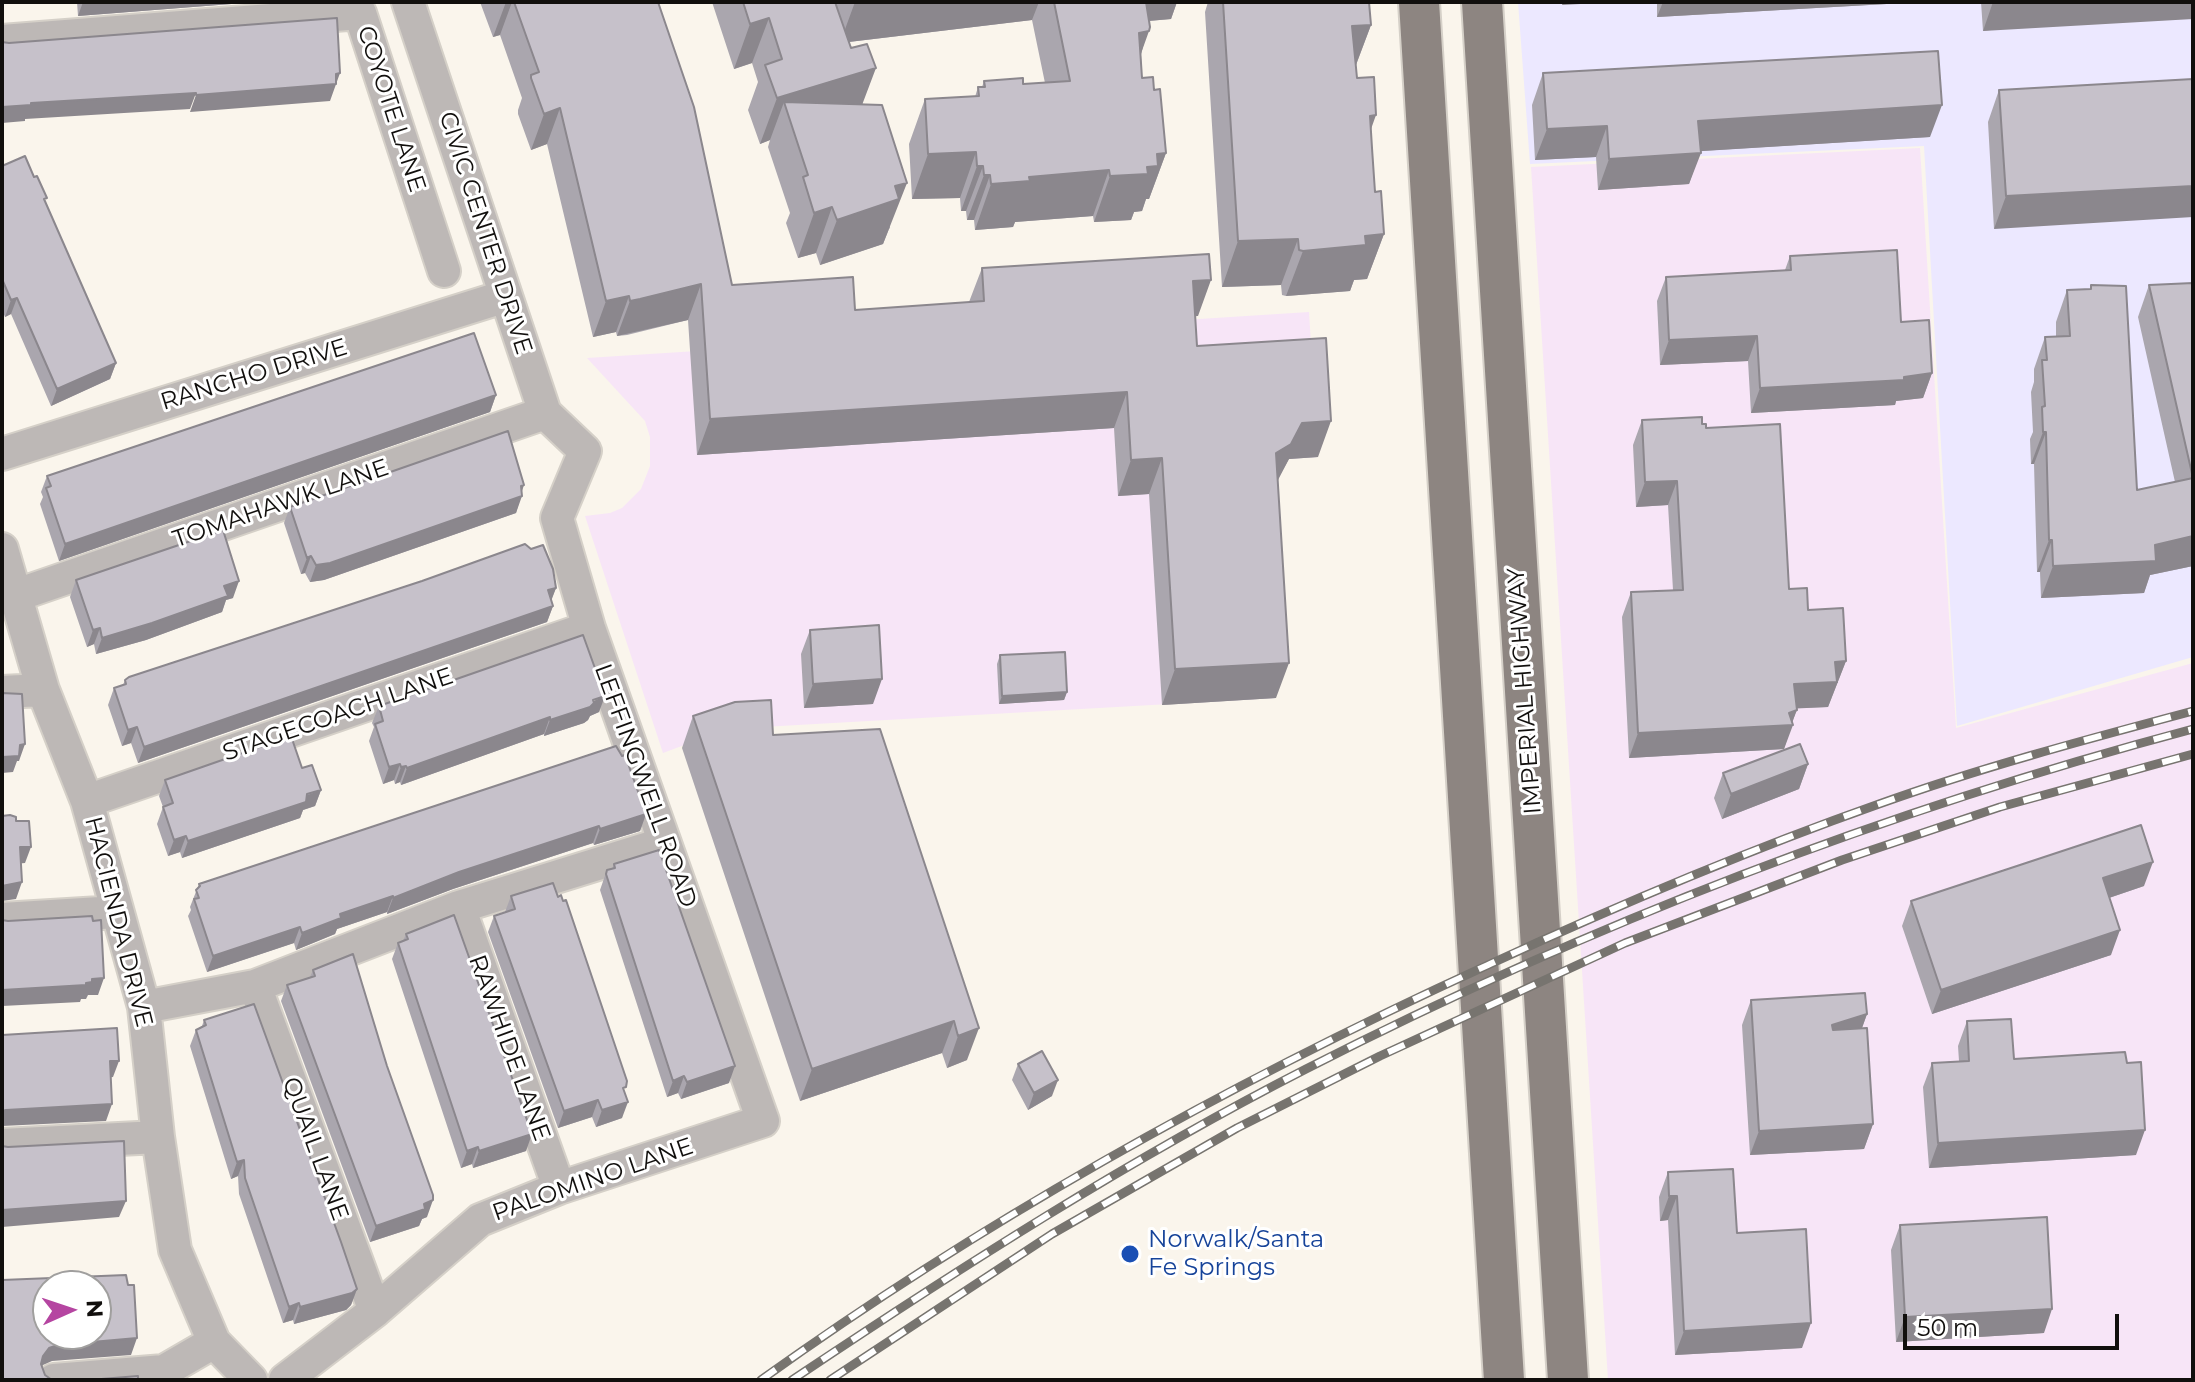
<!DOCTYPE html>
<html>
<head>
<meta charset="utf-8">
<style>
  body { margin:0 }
  #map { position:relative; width:2195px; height:1382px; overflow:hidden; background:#faf5ec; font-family:Montserrat,sans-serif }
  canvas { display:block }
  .frame { position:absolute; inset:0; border:4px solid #110f0d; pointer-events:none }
  .north { position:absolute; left:32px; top:1270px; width:80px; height:80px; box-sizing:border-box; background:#fff; border:2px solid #a09f9e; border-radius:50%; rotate:87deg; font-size:22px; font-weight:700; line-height:32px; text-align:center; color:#110f0d }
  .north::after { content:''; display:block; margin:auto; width:28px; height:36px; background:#b545a1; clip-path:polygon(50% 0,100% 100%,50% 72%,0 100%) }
  .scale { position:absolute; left:1903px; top:1314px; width:216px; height:36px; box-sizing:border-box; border:4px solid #110f0d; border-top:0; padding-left:10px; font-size:24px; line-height:28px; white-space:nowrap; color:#110f0d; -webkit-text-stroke:6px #fff; paint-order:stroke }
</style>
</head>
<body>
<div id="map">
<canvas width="2195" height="1382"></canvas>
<div class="frame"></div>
<div class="north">N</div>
<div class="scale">50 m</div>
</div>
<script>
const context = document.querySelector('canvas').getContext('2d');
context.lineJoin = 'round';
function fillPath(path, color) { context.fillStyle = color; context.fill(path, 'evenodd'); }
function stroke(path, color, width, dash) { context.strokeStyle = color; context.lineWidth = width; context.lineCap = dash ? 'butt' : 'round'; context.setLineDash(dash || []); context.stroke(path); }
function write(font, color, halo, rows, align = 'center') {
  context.font = font + ' Montserrat,sans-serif'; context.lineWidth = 6; context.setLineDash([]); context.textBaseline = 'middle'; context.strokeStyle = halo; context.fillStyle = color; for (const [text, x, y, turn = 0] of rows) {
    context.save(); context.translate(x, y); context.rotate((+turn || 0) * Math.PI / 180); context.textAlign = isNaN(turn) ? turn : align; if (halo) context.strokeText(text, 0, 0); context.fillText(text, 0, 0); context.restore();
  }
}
const commercial = new Path2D(`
  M1518 2H2193V657L1957 726 1924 146 1530 164Z`);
const industrial = new Path2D(`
  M1920 148 1956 728 2193 663V1380H1608L1531 167Z
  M1309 312 1318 457 1288 459 1278 480 1263 487 1276 698 727 729 663 753 585 516 610 513 622 508 641 489 650 466V437L645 421 587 358Z`);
const minor = new Path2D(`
  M2 41 360 13 444 271
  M2 454 506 296
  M2 549 43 690 87 801 144 1007 158 1137 175 1250 214 1342 251 1380
  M17 595 545 413
  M2 692 43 690
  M87 801 589 628
  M459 907 559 1188
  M2 919 117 912
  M255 986 375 1311
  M144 1007 255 986 459 907 665 843
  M2 1145 158 1137
  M54 1380 164 1371 214 1342
  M285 1380 375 1311 480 1220 559 1188 763 1121 589 628 557 518 585 451 545 413 408 2`);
const major = new Path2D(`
  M1419 2 1504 1380
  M1482 2 1568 1380`);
const rail = new Path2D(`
  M761 1380C988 1217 1234 1081 1488 965 1616 906 1746 851 1879 804 1982 767 2088 739 2193 711
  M792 1380C958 1269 1128 1160 1306 1069 1588 925 1887 810 2193 729
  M830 1380 1052 1234 1237 1128 1380 1056 1625 943 1842 860 2000 807 2193 754`);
const wall = new Path2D(`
  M77 2H257L78 16Z
  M480 2H658L732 285 855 310 969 302 982 268 1198 316H1195L1197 346 1318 457 1289 459 1277 480 1276 698 1162 705 1149 494 1118 496 1114 428 697 455 688 320 627 335 617 336 616 332 593 337 547 144 531 150 518 114V110L522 98 500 35 493 37Z
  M712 2H1177L1171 19 1149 21 1141 55 1142 78 1154 90 1166 153 1149 199H1146L1142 211 1134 212 1131 220 1094 222 1093 216 1015 222 1013 227 975 230 974 220H967L966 211H961L960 198 912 199 909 144 925 99 975 97 978 87H982L984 81 1023 84 1045 83 1032 20 849 42 890 228 889 229 883 244 820 265 816 253 798 258 786 223 790 213 768 147 770 140 760 144 748 110 758 82 752 63 734 69Z
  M1208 2H1369L1371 25 1356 65 1357 78 1371 130 1375 192 1384 234 1367 279 1354 280 1350 291 1286 296 1282 295 1281 285 1222 287 1205 12Z
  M1657 2H1922L1657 17Z
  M1981 2H2193L1983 31Z
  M1543 73 1930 137 1700 151 1689 184 1598 190 1596 157 1535 160 1532 105Z
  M2193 79 1994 229 1988 122 1999 90Z
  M2 166 45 202 116 363 110 379 51 406 11 314 5 317 2 310Z
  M1790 256 1901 322 1932 373 1923 398 1896 401 1895 405 1751 413 1748 361 1660 365 1657 301 1666 277 1785 270Z
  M2193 283V566L2150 575 2144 593 2041 598 2040 572H2037L2034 464H2031L2030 439 2033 432 2031 392 2034 382V369L2045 337H2056V322L2067 290 2090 289 2091 285 2137 490 2175 482 2138 317 2149 285Z
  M496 395 490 412 59 561 40 504 43 497 41 492 47 476Z
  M1642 420 1702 424 1706 428 1789 589 1808 610 1846 661 1828 707 1797 708 1784 749 1629 758 1622 617 1631 592 1673 590 1668 505 1636 507 1633 445Z
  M522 492 516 513 324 580 310 582 305 573 301 574 284 523 290 507Z
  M76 580 233 598 226 600 222 612 146 640 96 654 94 644 87 647 70 597Z
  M556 588 551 600 553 606 547 622 138 763 131 743 122 746 108 705 114 688 123 685 125 680Z
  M810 630 873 704 804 708 801 654Z
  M1000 655 1067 692 1064 700 999 704 997 664Z
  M379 706 599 712 590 716 588 720 584 723 544 736V734L401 785 400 782 395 784 394 780 383 784 369 741 374 727 372 723Z
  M693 716 773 735 880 729 967 1060 947 1068 942 1053 800 1101 682 748Z
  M1808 764 1799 789 1722 819 1714 798 1723 773Z
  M302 768 321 790 315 806 303 810 300 818 182 858 180 852 168 856 157 824 163 807 159 796 165 780Z
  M646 814 640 831 594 845 593 843 453 889 387 914V912L337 929 335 934 296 950 294 943 207 972 188 916 191 910 190 907 199 884Z
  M614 864 729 1083 681 1099 678 1093 667 1097 600 890 607 870 612 869Z
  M2144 886 2109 898 2111 955 1932 1014 1902 926 1911 901Z
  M511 896 625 1093 622 1118 596 1127 592 1117 558 1128 488 932 494 916 505 912Z
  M406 934 526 1151 473 1168 472 1164 461 1168 392 959 398 943 403 941Z
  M313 970 427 1217 422 1219 419 1226 370 1242 281 1001 287 985 310 977Z
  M1751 1000 1867 1014 1862 1028 1873 1124 1864 1149 1750 1155 1742 1025Z
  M204 1020 357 1289 351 1305 346 1310 294 1324 293 1320 283 1323 239 1194 238 1176 231 1179 190 1046 196 1030 202 1026Z
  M1967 1021 2014 1059 2136 1155 1929 1168 1923 1087 1932 1063 1959 1061 1958 1046Z
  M1018 1064 1052 1096 1028 1110 1012 1080Z
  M1668 1172 1737 1233 1802 1348 1675 1355 1668 1220 1660 1221 1659 1197Z
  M1900 1225 2044 1333 1896 1342 1891 1250Z`);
const shadedWall = new Path2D(`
  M83 2H257L78 16Z
  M506 2H512L500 35 493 37Z
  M855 2H1039L1032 20 840 43Z
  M1132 2H1177L1171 19 1124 23Z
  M1563 2H1617L1562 5Z
  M1663 2H1922L1657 17Z
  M1993 2H2193V19L1983 31Z
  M769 18 752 63 734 69 750 24Z
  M1371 25 1354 70 1352 26Z
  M1149 31 1133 76 1139 33Z
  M876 68 859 113 784 102 770 140 760 144 777 98Z
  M340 73 330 101 190 112 196 95Z
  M196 93 190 109 25 119V121L2 123V107L31 103Z
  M1942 105 1930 137 1687 152 1698 121Z
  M560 108 547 144 531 150 544 114Z
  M1376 115 1360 160 1370 116Z
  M1607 126 1596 157 1535 160 1547 129Z
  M976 152 960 198 912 199 928 154Z
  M1166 153 1149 199H1146L1142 211 1134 212 1131 220 1094 222 1110 176 1147 167 1157 154Z
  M1701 153 1689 184 1598 190 1609 159Z
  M977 166H983L966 211H961Z
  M1109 170 1093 216 1015 222 1013 227 975 230 991 184 1029 177Z
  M984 175H990L974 220H967Z
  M907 183 883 244 820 265 837 220 895 186Z
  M2193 186V217L1994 229 2006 196Z
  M832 207 816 253 798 258 814 213Z
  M1384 234 1367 279 1354 280 1350 291 1286 296 1303 251 1365 236Z
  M1298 239 1281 285 1222 287 1238 241Z
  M1211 280 1198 316 1180 317 1193 281Z
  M701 284 688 320 617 336 630 301Z
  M629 296 616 332 593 337 606 301Z
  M17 298 11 314 5 317 11 300Z
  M1757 336 1748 361 1660 365 1669 340Z
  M116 363 110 379 51 406 57 389Z
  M1932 373 1923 398 1896 401 1895 405 1751 413 1760 388 1904 377Z
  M1127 392 1114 428 697 455 710 419Z
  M496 395 490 412 59 561 65 544Z
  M1331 421 1318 457 1289 459 1278 480 1263 488 1276 453 1302 423Z
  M2043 432H2046L2034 464H2031Z
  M1162 458 1149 494 1118 496 1131 460Z
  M1677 481 1668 505 1636 507 1645 482Z
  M524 485 520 497 522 496 516 513 324 580 310 582 316 565Z
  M2193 536V566L2150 575 2144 593 2041 598 2053 566Z
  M2049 540H2052L2040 572H2037Z
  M311 556 305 573 301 574 307 558Z
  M239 581 233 598 226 600 222 612 146 640 96 654 102 638 224 586Z
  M556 588 550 604 548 590Z
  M553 606 547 622 138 763 144 747Z
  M100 628 94 644 87 647 93 630Z
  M1846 661 1828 707 1785 709 1794 684 1835 662Z
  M1289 663 1276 698 1162 705 1175 669Z
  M882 679 873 704 804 708 813 684Z
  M1067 692 1064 700 999 704 1002 696Z
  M605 696 599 712 590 716 588 720 584 723 544 736 550 720Z
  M1797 710 1791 725H1793L1784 749 1629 758 1638 733 1789 713Z
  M550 717 544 734 401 785 407 768Z
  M137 727 131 743 122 746 128 730Z
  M25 744 19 761H17L13 772 2 773V757L20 745Z
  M400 764 394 780 383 784 389 767Z
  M1808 764 1799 789 1722 819 1731 794Z
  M406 766 400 782 395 784 401 767Z
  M321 790 315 806 303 810 300 818 182 858 188 841Z
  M646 814 640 831 594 845 600 829Z
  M599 826 593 843 453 889 387 914 393 898 459 872Z
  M186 836 180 852 168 856 174 840Z
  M20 847H31L25 863 14 864Z
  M2153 862 2144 886 2094 903 2103 878Z
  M22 882 16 899 2 901V886Z
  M393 896 387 912 337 929 335 934 296 950 302 933 340 914Z
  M300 927 294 943 207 972 213 956Z
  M2120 930 2111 955 1932 1014 1941 990Z
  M104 978 98 995H88L86 999H81L80 1002 2 1006V990L86 983 92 979Z
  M1867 1014 1858 1039 1823 1050 1832 1025Z
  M954 1021 942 1053 800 1101 812 1069Z
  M979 1028 967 1060 947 1068 958 1036Z
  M110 1061H119L113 1077 104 1078Z
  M735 1066 729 1083 681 1099 687 1082Z
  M684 1076 678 1093 667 1097 673 1081Z
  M1058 1080 1052 1096 1028 1110 1034 1093Z
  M598 1100 592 1117 558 1128 564 1111Z
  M628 1102 622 1118 596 1127 602 1110Z
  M112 1104 106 1121 2 1126V1111L6 1110Z
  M1873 1124 1864 1149 1750 1155 1759 1131Z
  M2145 1130 2136 1155 1929 1168 1938 1143Z
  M532 1134 526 1151 473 1168 479 1151Z
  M478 1147 472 1164 461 1168 467 1151Z
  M244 1160 238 1176 231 1179 237 1162Z
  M1669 1196H1677L1668 1220 1660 1221Z
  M433 1200 427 1217 422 1219 419 1226 370 1242 376 1226Z
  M126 1201 119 1217 2 1227V1210Z
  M357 1289 351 1305 346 1310 294 1324 300 1307Z
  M299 1303 293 1320 283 1323 289 1307Z
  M2052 1309 2044 1333 1896 1342 1905 1317Z
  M1811 1323 1802 1348 1675 1355 1684 1331Z
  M137 1338 131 1355 52 1361 43 1365 37 1373 43 1356 49 1348 58 1345Z`);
const building = new Path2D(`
  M514 2H658L694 107 732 285 853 277 855 310 984 301 982 268 1209 254 1211 280 1193 281 1197 346 1326 338 1331 421 1302 423 1291 444 1276 453 1289 663 1175 669 1162 458 1131 460 1127 392 710 419 701 284 640 299 630 301 629 296 606 301 560 108 544 114 531 78V75L539 72Z
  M743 2H835L851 48 867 44 876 68 777 98 765 65 782 59 769 18 750 24Z
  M1054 2H1146L1150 27 1149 31 1139 33 1142 78 1153 77 1154 90 1160 89 1166 153 1157 154 1158 166 1147 167 1148 174 1110 176 1109 170 1029 177 1030 181 991 184 990 175H984L983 166H977L976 152 928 154 925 99 979 96 978 87H985L984 81 1023 78V84L1070 81Z
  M1223 2H1369L1371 25 1352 26 1357 78 1374 77 1376 115 1370 116 1372 148 1375 192 1381 191 1384 234 1365 236 1366 245 1303 251 1299 250 1298 239 1238 241Z
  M337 18 340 73 336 74V84L196 95V93L31 103V105L2 107V42L9 43Z
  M1938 51 1942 105 1698 121 1701 153 1609 159 1607 126 1547 129 1543 73Z
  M2193 79V186L2006 196 1999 90Z
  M784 102 882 105 907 183 895 186 899 199 837 220 832 207 814 213 803 177 808 175Z
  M25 156 34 177 37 176 47 198 44 199 116 363 57 389 17 298 11 300 2 279V166Z
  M1897 250 1901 322 1929 320 1932 373 1904 377V380L1760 388 1757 336 1669 340 1666 277 1791 270 1790 256Z
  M2193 283V536L2155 545 2156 561 2053 566 2052 540H2049L2046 432H2043L2042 407 2045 406 2042 360H2047L2045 337 2070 336 2067 290 2091 289V285L2126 286 2137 490 2193 478 2149 285Z
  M474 333 496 395 65 544 46 488 51 486 47 476Z
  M1702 417V424H1706V428L1780 424 1789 589 1807 588 1808 610 1843 608 1846 661 1835 662 1837 682 1794 684 1797 710 1789 713 1793 725 1638 733 1631 592 1683 590 1677 481 1645 482 1642 420Z
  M508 431 524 485 521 486 522 496 330 563 316 565 311 556 307 558 290 507Z
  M223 530 239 581 224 586 228 596 152 623 102 638 100 628 93 630 76 580Z
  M525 544 531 549 543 545 553 569 556 588 548 590 553 606 144 747 137 727 128 730 114 688 126 684 125 680 129 677 422 581Z
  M879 625 882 679 813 684 810 630Z
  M583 635 605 696 593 700 594 703 590 707 550 720V717L407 768 406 766 401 767 400 764 389 767 375 724 383 721 379 706Z
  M1065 652 1067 692 1002 696 1000 655Z
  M2 693 22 694 25 744 20 745 19 756 2 757Z
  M771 700 773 735 880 729 979 1028 958 1036 954 1021 812 1069 693 716 735 702Z
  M291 736 302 768 312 765 321 790 307 794 306 802 188 841 186 836 174 840 163 807 173 803 165 780Z
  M1800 744 1808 764 1731 794 1723 773Z
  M616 746 622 756 625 755 646 814 600 829 599 826 459 872 393 898V896L340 914 341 918 302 933 300 927 213 956 194 899 199 898 196 890 200 886 199 884Z
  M10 815 16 817V821H29L31 847H20L22 882 2 886V816Z
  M2141 825 2153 862 2103 878 2120 930 1941 990 1911 901Z
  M659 850 735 1066 687 1082 684 1076 673 1081 606 874 607 870 615 868 614 864Z
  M553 883 558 897 561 895 563 901 566 900 627 1081 626 1087 623 1088 628 1102 602 1110 598 1100 564 1111 494 916 515 909 511 896Z
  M454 915 532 1134 479 1151 478 1147 467 1151 398 943 408 939 406 934Z
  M92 916 93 921 101 920 104 978 92 979V982L86 983V985L2 990V920L8 921Z
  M353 954 387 1066 433 1195V1200L424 1204 425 1209 376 1226 287 985 315 976 313 970Z
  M1865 993 1867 1014 1832 1025 1833 1030 1867 1028 1873 1124 1759 1131 1751 1000Z
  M254 1004 341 1242 357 1289 352 1293 300 1307 299 1303 289 1307 245 1178 244 1160 237 1162 196 1030 206 1025 204 1020Z
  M2011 1019 2014 1059 2125 1052 2127 1063 2141 1062 2145 1130 1938 1143 1932 1063 1969 1061 1967 1021Z
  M117 1028 119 1061H110L112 1104 6 1110 2 1111V1035Z
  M1042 1051 1058 1080 1034 1093 1018 1064Z
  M124 1141 126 1201 2 1210V1146L8 1147Z
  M1733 1169 1737 1233 1806 1229 1811 1323 1684 1331 1677 1196H1669L1668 1172Z
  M2047 1217 2052 1309 1905 1317 1900 1225Z
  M126 1275 128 1285H134L137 1338 58 1345 49 1348 43 1356 41 1364 45 1375 52 1380H2V1280ZM48 1286H96V1334H48Z
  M138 1376V1380H89Z`);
const markers = [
  [1130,1254,10,"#1a4fb4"]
];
const streetNames = [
  ["COYOTE LANE",391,109,72],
  ["CIVIC CENTER DRIVE",485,233,72],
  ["RANCHO DRIVE",254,375,-17],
  ["TOMAHAWK LANE",281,504,-19],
  ["IMPERIAL HIGHWAY",1525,691,-94],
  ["STAGECOACH LANE",338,715,-19],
  ["LEFFINGWELL ROAD",645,786,70],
  ["HACIENDA DRIVE",118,922,76],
  ["RAWHIDE LANE",509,1048,70],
  ["QUAIL LANE",315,1149,70],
  ["PALOMINO LANE",593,1180,-19]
];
const transitNames = [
  ["Norwalk/Santa",1148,1240],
  ["Fe Springs",1148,1268]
];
fillPath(commercial, '#ece8ff');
fillPath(industrial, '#f7e5f7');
stroke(minor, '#d5d0c8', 36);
stroke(major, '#d5d0c8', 44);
stroke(minor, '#bdb8b6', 32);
stroke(major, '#8d8581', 40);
stroke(rail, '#77746f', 9);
stroke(rail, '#fff', 6, [18]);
fillPath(wall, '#aaa6ae');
fillPath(shadedWall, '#8b878d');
fillPath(building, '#c6c1ca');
stroke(building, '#8b878d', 2);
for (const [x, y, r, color] of markers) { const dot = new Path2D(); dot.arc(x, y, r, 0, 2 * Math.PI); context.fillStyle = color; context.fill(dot); stroke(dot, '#fff', 3); }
write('24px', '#110f0d', '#fff', streetNames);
write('24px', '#164399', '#fff', transitNames, 'left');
</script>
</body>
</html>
